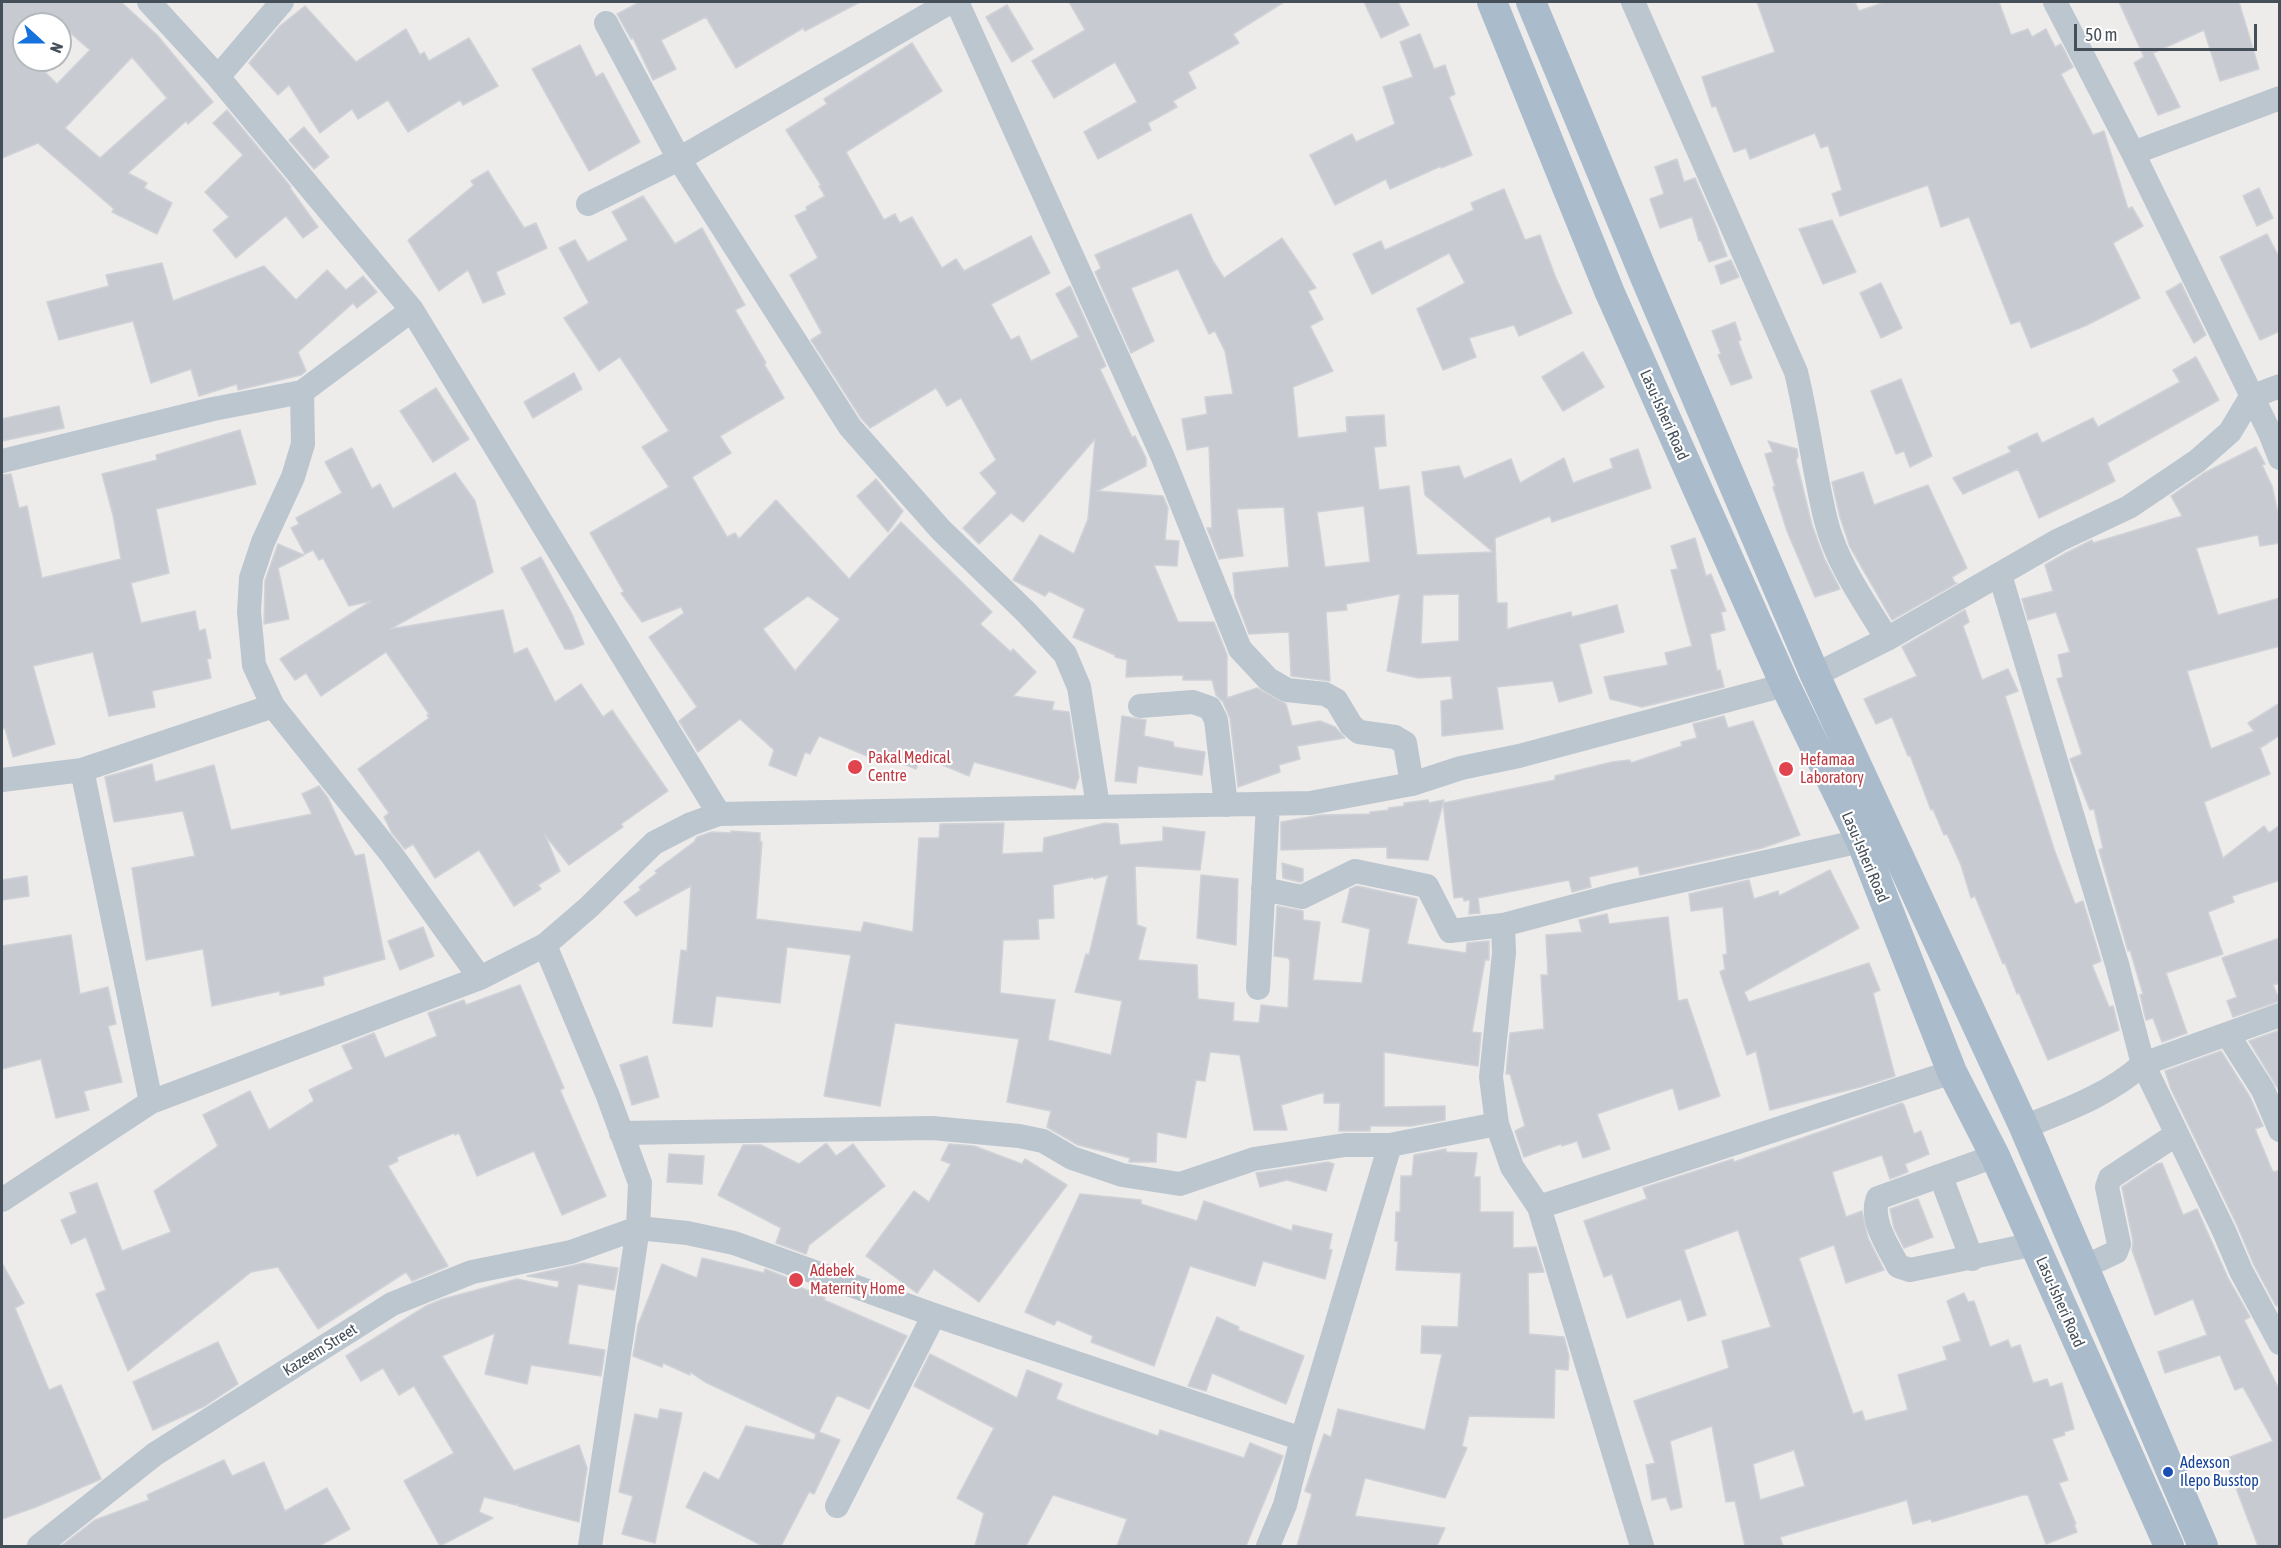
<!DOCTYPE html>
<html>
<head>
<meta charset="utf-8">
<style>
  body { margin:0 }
  #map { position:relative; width:2281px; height:1548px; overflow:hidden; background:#eeebeb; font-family:"Asap Condensed",sans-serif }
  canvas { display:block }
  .frame { position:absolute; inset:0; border:3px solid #444f59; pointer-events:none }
  .north { position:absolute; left:12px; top:12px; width:60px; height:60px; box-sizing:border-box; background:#fff; border:2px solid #b4b9bd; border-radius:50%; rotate:111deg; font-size:16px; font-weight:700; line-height:24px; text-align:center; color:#444f59 }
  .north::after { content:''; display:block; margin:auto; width:21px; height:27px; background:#1571de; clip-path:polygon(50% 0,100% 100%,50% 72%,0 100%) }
  .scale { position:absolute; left:2074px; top:24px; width:183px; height:27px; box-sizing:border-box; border:3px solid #444f59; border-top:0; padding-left:8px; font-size:18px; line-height:21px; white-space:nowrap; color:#444f59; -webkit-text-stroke:4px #fff; paint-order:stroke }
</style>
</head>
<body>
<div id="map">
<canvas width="2281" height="1548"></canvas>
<div class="frame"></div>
<div class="north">N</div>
<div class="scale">50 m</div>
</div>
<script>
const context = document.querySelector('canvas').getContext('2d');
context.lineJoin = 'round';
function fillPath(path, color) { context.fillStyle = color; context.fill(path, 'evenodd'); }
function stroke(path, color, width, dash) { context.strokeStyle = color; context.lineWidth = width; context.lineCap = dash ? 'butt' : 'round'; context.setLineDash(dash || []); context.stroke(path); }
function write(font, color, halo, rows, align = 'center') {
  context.font = font + ' "Asap Condensed",sans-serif'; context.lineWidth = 4.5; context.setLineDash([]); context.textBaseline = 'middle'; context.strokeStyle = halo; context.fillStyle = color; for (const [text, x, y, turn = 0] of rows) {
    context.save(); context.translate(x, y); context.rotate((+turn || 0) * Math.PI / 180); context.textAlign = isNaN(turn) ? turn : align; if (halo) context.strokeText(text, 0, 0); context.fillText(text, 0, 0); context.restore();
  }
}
const building = new Path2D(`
  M2 2H121L157 35 213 102 188 124 186 121 128 173 147 183 144 188 172 203 157 234 112 212 114 209 38 143 2 158ZM24 24H60L90 50 57 84 33 60H24ZM132 57 167 98 100 158 65 128Z
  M640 2H860L805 31 803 28 736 68 706 17 661 40 676 69 653 80 633 38 631 39 617 14Z
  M1069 2H1284L1233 34 1239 43 1188 72 1196 88 1173 101 1177 107 1148 123 1151 130 1098 159 1084 132 1137 102 1115 62 1054 98 1032 61 1085 30Z
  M1364 2H1398L1409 25 1381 38Z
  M1757 2H1855L1859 11 1885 2H1999L2011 35 2028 29 2032 37 2046 29 2055 47 2061 44 2073 67 2061 74 2093 135 2104 131 2128 209 2132 207 2143 226 2113 243 2140 298 2087 325 2031 348 2020 321 2011 324 1969 217 1941 227 1928 185 1840 216 1832 194 1842 190 1828 145 1821 148 1815 133 1750 159 1746 148 1734 152 1716 106 1712 107 1702 77 1775 52Z
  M2119 2H2239L2259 69 2220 81 2204 30 2153 53 2180 107 2158 115 2134 63 2144 57Z
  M1007 5 1033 49 1012 62 986 17Z
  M305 6 356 62 406 29 420 55 424 52 429 61 469 38 498 86 463 105 460 100 408 132 388 100 358 119 352 109 320 133 289 85 278 95 249 63 280 26Z
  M1420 34 1434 69 1445 65 1455 94 1449 97 1472 155 1441 168V166L1390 189 1386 179 1335 205 1310 155 1352 134 1356 142 1395 124 1383 87 1413 77 1400 42Z
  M912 43 942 91 846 152 884 220 895 214 900 223 912 217 942 268 956 259 964 271 1031 236 1050 273 991 304 1011 340 1019 336 1031 361 1079 337 1056 294 1070 286 1106 366 1100 369 1132 437 1135 436 1146 458V466L1097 491 1163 496 1168 508 1165 540 1179 541 1177 566 1154 565 1178 622H1214L1227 655V698L1257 688 1286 704 1292 726 1320 721 1335 727 1345 738 1297 746 1300 759 1279 765 1280 772 1238 787 1230 718 1223 702 1216 695 1212 680H1183V675L1126 677 1127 660 1115 657V655L1073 637 1085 609 1049 591 1045 596 1013 580 1040 535 1074 554 1088 519 1095 439 1023 522 1011 513 979 544 963 528 997 493 980 473 996 460 961 398 947 406 936 388 870 428 861 418 811 340 822 333 790 275 818 258 795 216 807 210 806 207 825 196 819 186 821 185 786 130 827 104 824 99Z
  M580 45 596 77 603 73 640 142 589 171 532 69Z
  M227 110 291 187 290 188 318 227 303 238 286 216 236 258 213 230 229 217 205 192 243 155 213 123Z
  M304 127 329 157 314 169 289 140Z
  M1677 159 1684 182 1695 178 1716 226 1727 256 1709 262 1701 241H1699L1692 217 1660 228 1650 199 1664 194 1655 167Z
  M488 171 524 228 536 223 547 248 496 272 505 294 483 303 468 270 439 291 408 240 474 185 471 181Z
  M2259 188 2273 218 2257 226 2243 196Z
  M1504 189 1525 240 1540 235 1555 276 1572 313 1519 336 1514 325 1469 338 1476 357 1443 370 1417 309 1465 283 1449 253 1372 294 1353 254 1381 241 1385 250 1474 210 1471 203Z
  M643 196 675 244 702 228 745 305 735 310 766 363 764 364 784 398 720 436 731 453 692 477 727 537 735 533 739 539 776 500 849 579 901 522 992 612 980 624 1011 652 1013 649 1036 672 1013 696 1054 702 1052 710 1069 712 1079 777 1075 789 974 762 969 776 921 756 916 769 874 752 872 758 819 736 810 754 805 752 796 776 769 765 774 750 740 719 698 752 679 721 697 707 649 637 684 613 681 607 642 622 621 593 624 592 590 533 669 487 642 447 669 431 620 357 599 371 564 318 589 303 559 248 575 240 588 262 628 240 612 212ZM808 596 840 619 795 671 763 629Z
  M1191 214 1213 261 1224 278 1282 238 1316 288 1308 291 1323 319 1310 326 1333 371 1293 387 1298 438 1347 432 1346 417 1384 415 1386 446 1374 447 1379 490 1409 486 1417 555 1493 552 1425 495 1422 472 1459 466 1464 479 1511 459 1520 483 1564 458 1573 483 1613 468 1610 459 1638 449 1651 488 1552 522 1550 516 1495 538 1497 603H1507V629L1571 612 1572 617 1617 605 1624 632 1579 644 1592 693 1559 702 1553 681 1497 687 1503 729 1442 736 1441 701 1453 699 1451 676 1418 678 1387 671 1400 594 1346 604 1347 610 1326 612 1330 681 1291 676 1289 632 1249 634 1235 597 1233 573 1289 567 1284 507 1237 509 1243 556 1219 559 1207 528H1212L1209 446 1187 450 1182 419 1207 414 1205 397 1233 394 1225 351 1215 331 1209 334 1178 269 1131 288 1154 341 1131 353 1095 272 1101 268 1095 255ZM1364 506 1370 562 1325 567 1317 512ZM1459 594V641L1421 644 1423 595Z
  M1832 220 1856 272 1823 284 1799 229Z
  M2267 234 2280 259V331L2260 340 2220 257Z
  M1731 260 1739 277 1721 284 1715 266Z
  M162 263 173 301 264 266 296 300 327 270 346 290 363 276 377 292 357 308 353 303 298 352 306 371 301 375 238 390 237 384 199 396 191 369 151 383 133 321 59 340 47 302 109 286 106 275Z
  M1881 283 1902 328 1881 338 1860 293Z
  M2181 283 2206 335 2194 343 2166 292Z
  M1735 322 1741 340 1738 341 1752 378 1731 385 1718 355 1721 354 1712 331Z
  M1583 352 1604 387 1563 411 1542 377Z
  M2196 357 2219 400 2107 463 2115 481 2081 498 2039 518 2018 469 1963 494 1953 478 2011 452 2008 447 2037 433 2042 443 2093 418 2098 427 2180 382 2173 370Z
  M574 373 582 389 533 418 524 402Z
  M1901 379 1932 456 1910 467 1904 451 1896 454 1871 391Z
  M436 388 469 439 433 462 400 411Z
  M59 406 64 428 2 441V419Z
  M240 430 256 484 156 509 169 573 131 583 141 623 195 611 199 631 205 629 211 658 207 659 211 678 152 691 155 707 109 716 93 652 33 666 55 744 13 757 5 728 2 729V475L11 474 19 508 27 506 42 578 121 559 113 515 102 474 157 460 156 455Z
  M1768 441 1797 449 1798 456 1796 460 1812 525 1824 558 1840 589 1815 597 1787 531 1773 487 1775 486 1765 454 1773 452Z
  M2256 447 2265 464 2262 465 2272 486 2280 522V543L2260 546 2258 535 2196 548 2218 615 2280 598V646L2187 671 2211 749 2254 731 2248 723 2280 703V735L2260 748 2270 774 2204 802 2223 858 2264 826 2269 833 2280 825V880L2232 896 2234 902 2208 912 2223 954 2166 973 2187 1033 2162 1042 2153 1018 2146 1020 2140 995 2143 994 2130 950 2128 951 2099 850 2103 848 2094 809 2090 810 2070 759 2082 754 2057 679 2063 677 2058 655 2070 652 2056 612 2028 620 2022 599 2053 591 2045 565 2066 553 2092 540 2093 543 2182 516 2171 496 2204 473Z
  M352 448 372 489 380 484 393 509 455 473 475 501 493 572 390 629 503 610 514 654 527 648 555 702 581 684 603 717 612 710 668 791 621 824 623 827 569 865 545 835 560 871 538 885 541 889 514 906 479 850 435 878 413 844 405 849 392 833 384 817 389 813 358 769 429 718 427 715 429 714 386 652 321 696 306 673 295 680 280 659 371 601 349 606 323 558 319 560 313 550 305 554 291 528 299 524 296 518 342 493 325 462Z
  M1863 472 1874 505 1928 485 1967 568 1952 577 1955 583H1957L1892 620 1850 547 1840 517 1832 482Z
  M876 479 903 511 888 532 857 496Z
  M1695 538 1706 576 1711 574 1726 611 1721 612 1725 630 1710 634 1717 671 1720 670 1724 687 1642 707 1610 699 1604 677 1668 665 1665 653 1692 646 1671 570 1678 569 1671 546Z
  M278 544 304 555 278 568 289 619 264 624 265 581Z
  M541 557 572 614 584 644 572 649H565L521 568Z
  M1965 610 1969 622 1963 626 1982 680 2008 669 2018 691 2005 696 2055 852 2075 904 2083 901 2101 961 2092 965 2109 1007 2113 1006 2119 1030 2048 1060 2019 993 2017 994 2005 963 2003 964 1975 896 1971 898 1961 865 1947 834 1944 835 1933 809 1931 810 1910 755 1908 756 1892 717 1876 724 1864 699 1917 676 1902 647Z
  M1122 716 1146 720 1144 736 1173 742 1174 747 1205 752 1202 775 1138 766 1136 783 1115 781Z
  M1724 716 1728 728 1753 721 1800 835 1762 848 1640 875 1638 866 1589 877 1591 887 1572 892 1569 880 1478 898 1480 913 1469 914 1470 900 1464 901 1463 897 1454 898 1443 803 1428 860 1387 858V847L1281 850V822L1321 815 1370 814V812L1389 810 1388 808 1404 806V803L1428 800 1429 803 1444 800 1443 803 1555 780V776L1612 762 1630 760 1631 763 1682 746 1681 742 1697 738 1693 724Z
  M152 764 155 782 214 765 231 830 312 814 302 794 319 786 328 798 355 856 364 854 385 959 323 977 324 985 280 995V991L212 1006 203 949 146 960 132 868 195 856 183 811 114 822 105 777Z
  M1004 823 1002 854 1043 852 1044 838 1105 823 1118 824 1120 845 1163 841V827L1205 832 1200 870 1135 866 1137 925 1146 928 1138 960 1197 965 1198 999 1234 1003 1233 1021 1259 1023 1261 1005 1288 1008 1290 961 1288 958 1274 956 1277 906 1303 911V920L1320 922 1313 980 1362 983 1370 929 1342 922 1350 889 1357 886 1417 899 1407 944 1466 953 1467 943 1489 941V960H1485L1472 1032 1481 1033 1478 1066 1384 1052V1107L1445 1106V1120L1411 1126H1370V1131H1339L1340 1103H1324V1092L1281 1105 1287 1130H1254L1240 1055 1210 1052 1205 1081 1196 1080 1186 1138 1157 1132 1156 1162H1129L1130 1158 1078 1145 1047 1127 1051 1111 1007 1102 1019 1039 895 1023 880 1106 824 1096 851 955 787 947 780 1003 716 996 712 1027 673 1023 681 950 687 951 691 886 636 916 624 902 641 890 639 887 657 873 655 871 694 842 697 837 712 832 731 833V831L760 833V842H762L756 919 861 932 864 922 913 932 919 838H939L940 824ZM1108 875 1089 955 1086 954 1075 992 1122 1001 1111 1055 1048 1040 1055 1000 1000 993 1003 940 1039 939 1038 919 1054 918 1053 885 1093 877 1094 879Z
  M1282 863 1303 869V881L1300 882 1283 878Z
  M1830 870 1859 928 1744 992 1749 1002 1869 963 1880 990 1873 993 1895 1076 1860 1087 1770 1110 1756 1051 1747 1055 1720 972 1725 969 1723 955 1727 954 1723 907 1691 911 1689 894 1749 880 1754 899 1778 891 1779 896Z
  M1201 875 1238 879 1236 945 1197 938Z
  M27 876 29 896 2 900V880Z
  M1607 914 1609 924 1668 917 1678 1001 1687 999 1720 1096 1679 1110 1673 1088 1597 1114 1610 1149 1583 1158 1577 1141 1562 1146 1561 1144 1524 1157 1515 1131 1525 1126 1510 1074H1506L1510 1033 1544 1029 1541 975H1548L1546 935 1582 932 1579 920Z
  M423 927 434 956 400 970 388 941Z
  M71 935 80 994 108 987 116 1024 108 1026 122 1082 84 1091 89 1110 56 1118 41 1059 2 1069V946Z
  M2280 938V983L2273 985 2280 1001 2233 1017 2227 1001 2237 997 2222 958Z
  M520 985 564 1088 560 1090 606 1196 562 1215 534 1151 477 1176 459 1133 455 1135 454 1133 397 1157 398 1161 388 1166 448 1266 412 1281 406 1272 318 1329 278 1267 251 1272 128 1371 96 1294 106 1290 86 1237 71 1244 61 1220 77 1213 70 1193 97 1183 122 1251 171 1232 154 1191 218 1146 203 1115 250 1091 269 1130 314 1101 309 1090 353 1069 342 1046 374 1033 385 1058 437 1036 428 1013 464 1000 466 1005Z
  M2280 1030V1092L2249 1041Z
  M2221 1051 2250 1097 2263 1126 2255 1129 2272 1170 2274 1172 2280 1170V1304L2276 1306 2254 1265 2237 1225 2171 1089 2165 1071Z
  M647 1056 659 1097 632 1105 620 1065Z
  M1902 1103 1904 1105 1914 1134 1921 1131 1929 1154 1905 1164 1908 1172 1890 1179 1882 1155 1832 1172 1846 1217 1862 1211 1868 1238 1884 1270 1846 1283 1834 1245 1799 1258 1853 1414 1862 1411 1865 1421 1908 1410 1898 1375 1947 1360 1943 1347 1961 1341 1947 1301 1964 1293 1968 1302 1974 1301 1990 1347 2008 1340 2011 1348 2020 1345 2033 1383 2047 1379 2050 1387 2062 1383 2074 1429 2064 1432 2065 1435 2052 1439 2068 1480 2059 1483 2076 1524H2074L2077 1532 2046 1544 2028 1495H2023L1932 1522 1931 1519 1913 1524 1907 1500 1780 1537 1783 1546H1745L1735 1501 1726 1502 1712 1426 1670 1441 1682 1507 1671 1510 1666 1497 1652 1500 1646 1465 1655 1463 1634 1401 1729 1368 1722 1341 1771 1327 1738 1230 1684 1250 1706 1315 1688 1321 1681 1299 1627 1318 1612 1274 1604 1277 1584 1221 1647 1199 1643 1188 1733 1159 1734 1162ZM1794 1450 1805 1486 1760 1500 1753 1464Z
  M825 1144H827L836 1156 853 1144 885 1186 809 1245 806 1254 776 1243 781 1228 718 1195 743 1145H761L799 1164Z
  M949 1144 974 1146 1022 1164 1025 1159 1067 1185 979 1302 934 1269 917 1293 866 1256 914 1191 929 1202 951 1164 941 1160Z
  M1446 1149V1152L1477 1153 1474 1177H1480V1212H1513V1248L1536 1247 1544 1272 1528 1273 1529 1334 1564 1337 1569 1356 1568 1370 1555 1369 1554 1418 1469 1416 1462 1446 1467 1448 1445 1498 1365 1478 1355 1516 1445 1528 1437 1546H1297L1312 1494 1305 1491 1324 1434 1331 1437 1338 1409 1425 1430 1442 1354 1421 1353 1422 1326 1458 1327 1461 1273 1396 1270 1398 1241H1395L1396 1212H1400L1401 1176H1412L1414 1155Z
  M669 1154 704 1156 702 1184 667 1182Z
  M1328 1162 1334 1164 1326 1191 1287 1180 1260 1187 1256 1173Z
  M2162 1163 2183 1215 2197 1209 2228 1278 2250 1317 2244 1320 2280 1391V1546H2258L2225 1459 2273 1441 2243 1387 2235 1390 2220 1355 2165 1373 2158 1352 2207 1335 2193 1299 2155 1315 2132 1250 2133 1241 2122 1187 2157 1164Z
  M1080 1194 1141 1200V1204L1197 1221 1204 1201 1292 1231 1293 1225 1332 1234 1329 1249 1332 1250 1325 1279 1263 1261 1255 1286 1190 1266 1154 1366 1091 1342 1093 1336 1057 1320 1054 1325 1025 1312Z
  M1918 1199 1933 1237 1904 1248 1894 1228 1890 1209Z
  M702 1258 764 1273 765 1269 796 1281 795 1285 825 1298 824 1300 907 1336 869 1409 837 1395 819 1432 840 1440 814 1494 809 1492 781 1546H763L686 1507 704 1472 719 1480 746 1426 814 1440 816 1434 705 1382 690 1372V1375L663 1363 662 1367 633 1356 638 1325 662 1264 697 1278Z
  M2 1263 24 1303 15 1308 49 1390 61 1385 101 1479 36 1507 2 1519Z
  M584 1263 618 1268 614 1290 578 1284 568 1344 605 1350 601 1376 531 1365 527 1384 485 1374 495 1333 442 1356 514 1471 579 1445 587 1468 579 1522 518 1506 519 1504 516 1505 484 1497 479 1512 493 1518 440 1546 404 1481 454 1453 414 1386 399 1395 383 1368 361 1381 346 1356 426 1306 443 1299 517 1279 558 1288 559 1281 527 1276Z
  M1217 1317 1239 1327 1238 1330 1304 1356 1286 1404 1212 1373 1206 1391 1188 1386Z
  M218 1342 238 1384 205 1406 153 1430 133 1382Z
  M930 1354 1017 1398 1027 1370 1062 1384 1056 1399 1081 1409 1158 1436 1160 1430 1244 1458 1250 1443 1283 1456 1246 1546H1117L1127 1519 1053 1495 1026 1546H975L984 1513 957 1498 994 1428 914 1386Z
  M660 1409 682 1413 655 1543 622 1534 633 1496 619 1492 635 1414 658 1419Z
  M224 1460 232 1476 264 1462 285 1511 327 1488 350 1529 319 1546H61L95 1520 149 1500 147 1495Z`);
const minor = new Path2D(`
  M149 2 218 77 412 310 719 814
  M957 2 1162 455 1240 649 1268 679 1287 690 1325 694 1336 700 1351 725 1359 732 1395 737 1405 743 1412 784
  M1633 2 1796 372C1808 421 1814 472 1826 521 1837 564 1864 601 1887 639
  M2055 2 2133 153 2270 433 2280 458
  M606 23 679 159 850 427 941 530 1026 612 1065 654 1079 687 1098 806
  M218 77 282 2
  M2133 153 2280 98
  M588 204 679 159 950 2
  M2 461 213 409 302 392 412 310
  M2000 575 2117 964 2143 1064 2224 1231 2241 1271 2280 1343
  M1815 675 1887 639 2059 540 2129 507 2197 461 2230 432 2251 397 2280 386
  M273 706 254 665 249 612 251 578 263 542 293 477 303 444 302 392
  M1140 706 1193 702 1210 708 1216 720 1226 805
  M82 770 151 1102
  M2 780 82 770 273 706 392 855 480 978
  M1263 889 1302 897 1355 871 1427 886 1450 931 1503 925 1612 896 1861 841
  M1503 925 1504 953 1491 1077 1497 1124 1512 1167 1539 1207 1642 1546
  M545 945 608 1096 640 1183 638 1228 590 1546
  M1258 988 1268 804
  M2228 1035 2263 1090 2280 1130
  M2024 1127C2066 1110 2109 1095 2143 1064L2280 1015
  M621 1133 932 1128 1019 1136 1043 1141 1072 1158 1122 1175 1180 1184 1254 1159 1345 1145H1390L1497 1124
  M1995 1156 1878 1198C1869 1219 1889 1248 1898 1266L1910 1270 2035 1244
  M1941 1177 1972 1259
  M2 1200 151 1102 480 978 545 945 589 907 654 843 691 824 719 814 1310 803 1412 784 1461 768 1519 756 1785 685
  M1539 1207 1952 1072
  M2084 1267 2116 1252 2119 1244 2107 1187 2110 1178 2177 1134
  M837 1506 934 1315
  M39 1546 155 1454 392 1304 472 1272 571 1252 638 1228 687 1233 734 1243 934 1315 1302 1439
  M1268 1546 1285 1505 1302 1439 1390 1145`);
const major = new Path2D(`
  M1492 2 1610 293 1785 685 1861 841 1952 1072 1995 1156 2169 1546
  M1531 2 1645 277 1815 675 2024 1127 2203 1546`);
const markers = [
  [855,767,8,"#e0444e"],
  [1786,769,8,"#e0444e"],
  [796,1280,8,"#e0444e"],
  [2168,1472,6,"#1a4fb4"]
];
const streetNames = [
  ["Lasu-Isheri Road",1664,415,66],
  ["Lasu-Isheri Road",1865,857,67],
  ["Lasu-Isheri Road",2060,1302,66],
  ["Kazeem Street",320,1350,-32]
];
const healthNames = [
  ["Pakal Medical",868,758],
  ["Centre",868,776],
  ["Hefamaa",1800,760],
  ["Laboratory",1800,778],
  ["Adebek",810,1271],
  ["Maternity Home",810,1289]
];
const transitNames = [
  ["Adexson",2180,1463],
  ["Ilepo Busstop",2180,1481]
];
fillPath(building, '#c8cad1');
stroke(building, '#cfd2d7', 1.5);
stroke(minor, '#bcc6cf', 24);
stroke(major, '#abc', 30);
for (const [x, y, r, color] of markers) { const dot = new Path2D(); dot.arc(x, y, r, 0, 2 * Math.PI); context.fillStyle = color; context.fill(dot); stroke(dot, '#fff', 2); }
write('16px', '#444f59', '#fff', streetNames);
write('16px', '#be3a42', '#fff', healthNames, 'left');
write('16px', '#164399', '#fff', transitNames, 'left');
</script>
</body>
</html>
